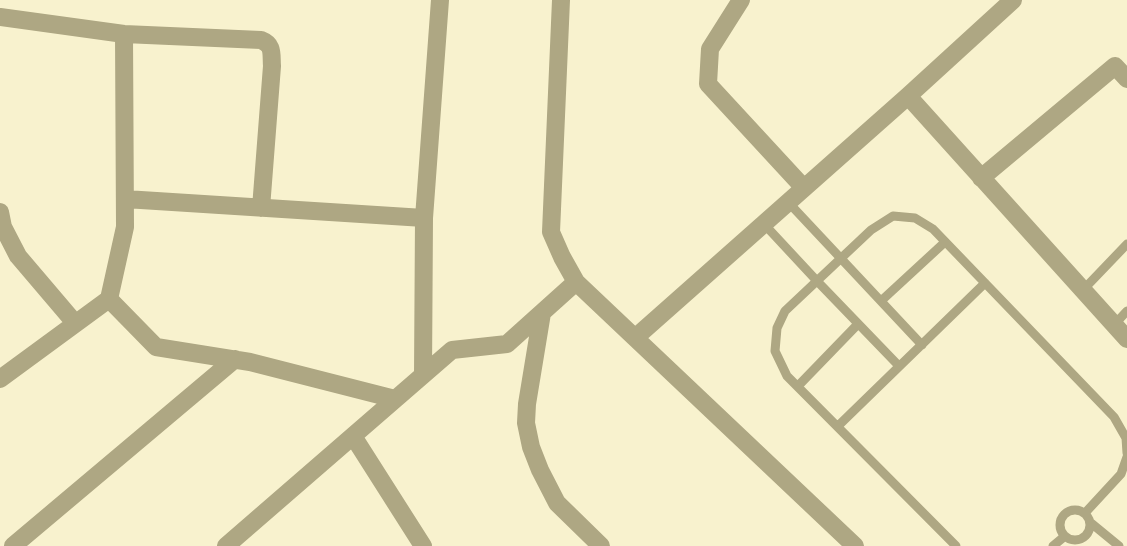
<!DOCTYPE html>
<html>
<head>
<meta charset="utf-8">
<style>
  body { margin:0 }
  canvas { display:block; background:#f8f2ce }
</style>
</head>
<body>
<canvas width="1127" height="546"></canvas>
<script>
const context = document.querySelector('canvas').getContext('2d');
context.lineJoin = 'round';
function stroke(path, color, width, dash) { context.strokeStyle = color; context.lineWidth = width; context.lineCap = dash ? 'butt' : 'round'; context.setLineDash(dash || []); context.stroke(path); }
const service = new Path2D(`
  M788 202 922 345
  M764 224 817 281 899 366
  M1083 290 1127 244
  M881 301 945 242
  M1114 325 1127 311
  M798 386 858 324
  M838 426 985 283
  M1060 525a15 15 0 1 1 30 0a15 15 0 1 1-30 0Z
  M1085 513 1121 474 1127 457
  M1091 523 1119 546
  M956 546 787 376 775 351 777 328 785 311 871 230 893 216 915 218 933 229 1114 417 1126 438 1127 453
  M1053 546 1065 536`);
const minor = new Path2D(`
  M561 0 551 232 562 257 576 282 855 546
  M741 0 710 49 708 84 804 188
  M0 17 124 34 261 40C274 45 271 54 272 66L261 208
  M908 96 1127 339
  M981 178 1115 66 1127 79
  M125 199 424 218
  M0 212 3 227 18 256 75 323
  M109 299 125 227 124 34
  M542 313 527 404 526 423 531 447 540 470 557 503 601 546
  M636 337 908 96 1013 0
  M423 375 424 218 440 0
  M0 379 109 299 156 347 250 362 395 399
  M353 436 423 546
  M13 546 235 359
  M226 546 452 350 507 344 576 282`);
stroke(service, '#aea783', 9);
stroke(minor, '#aea783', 18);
</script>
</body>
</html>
